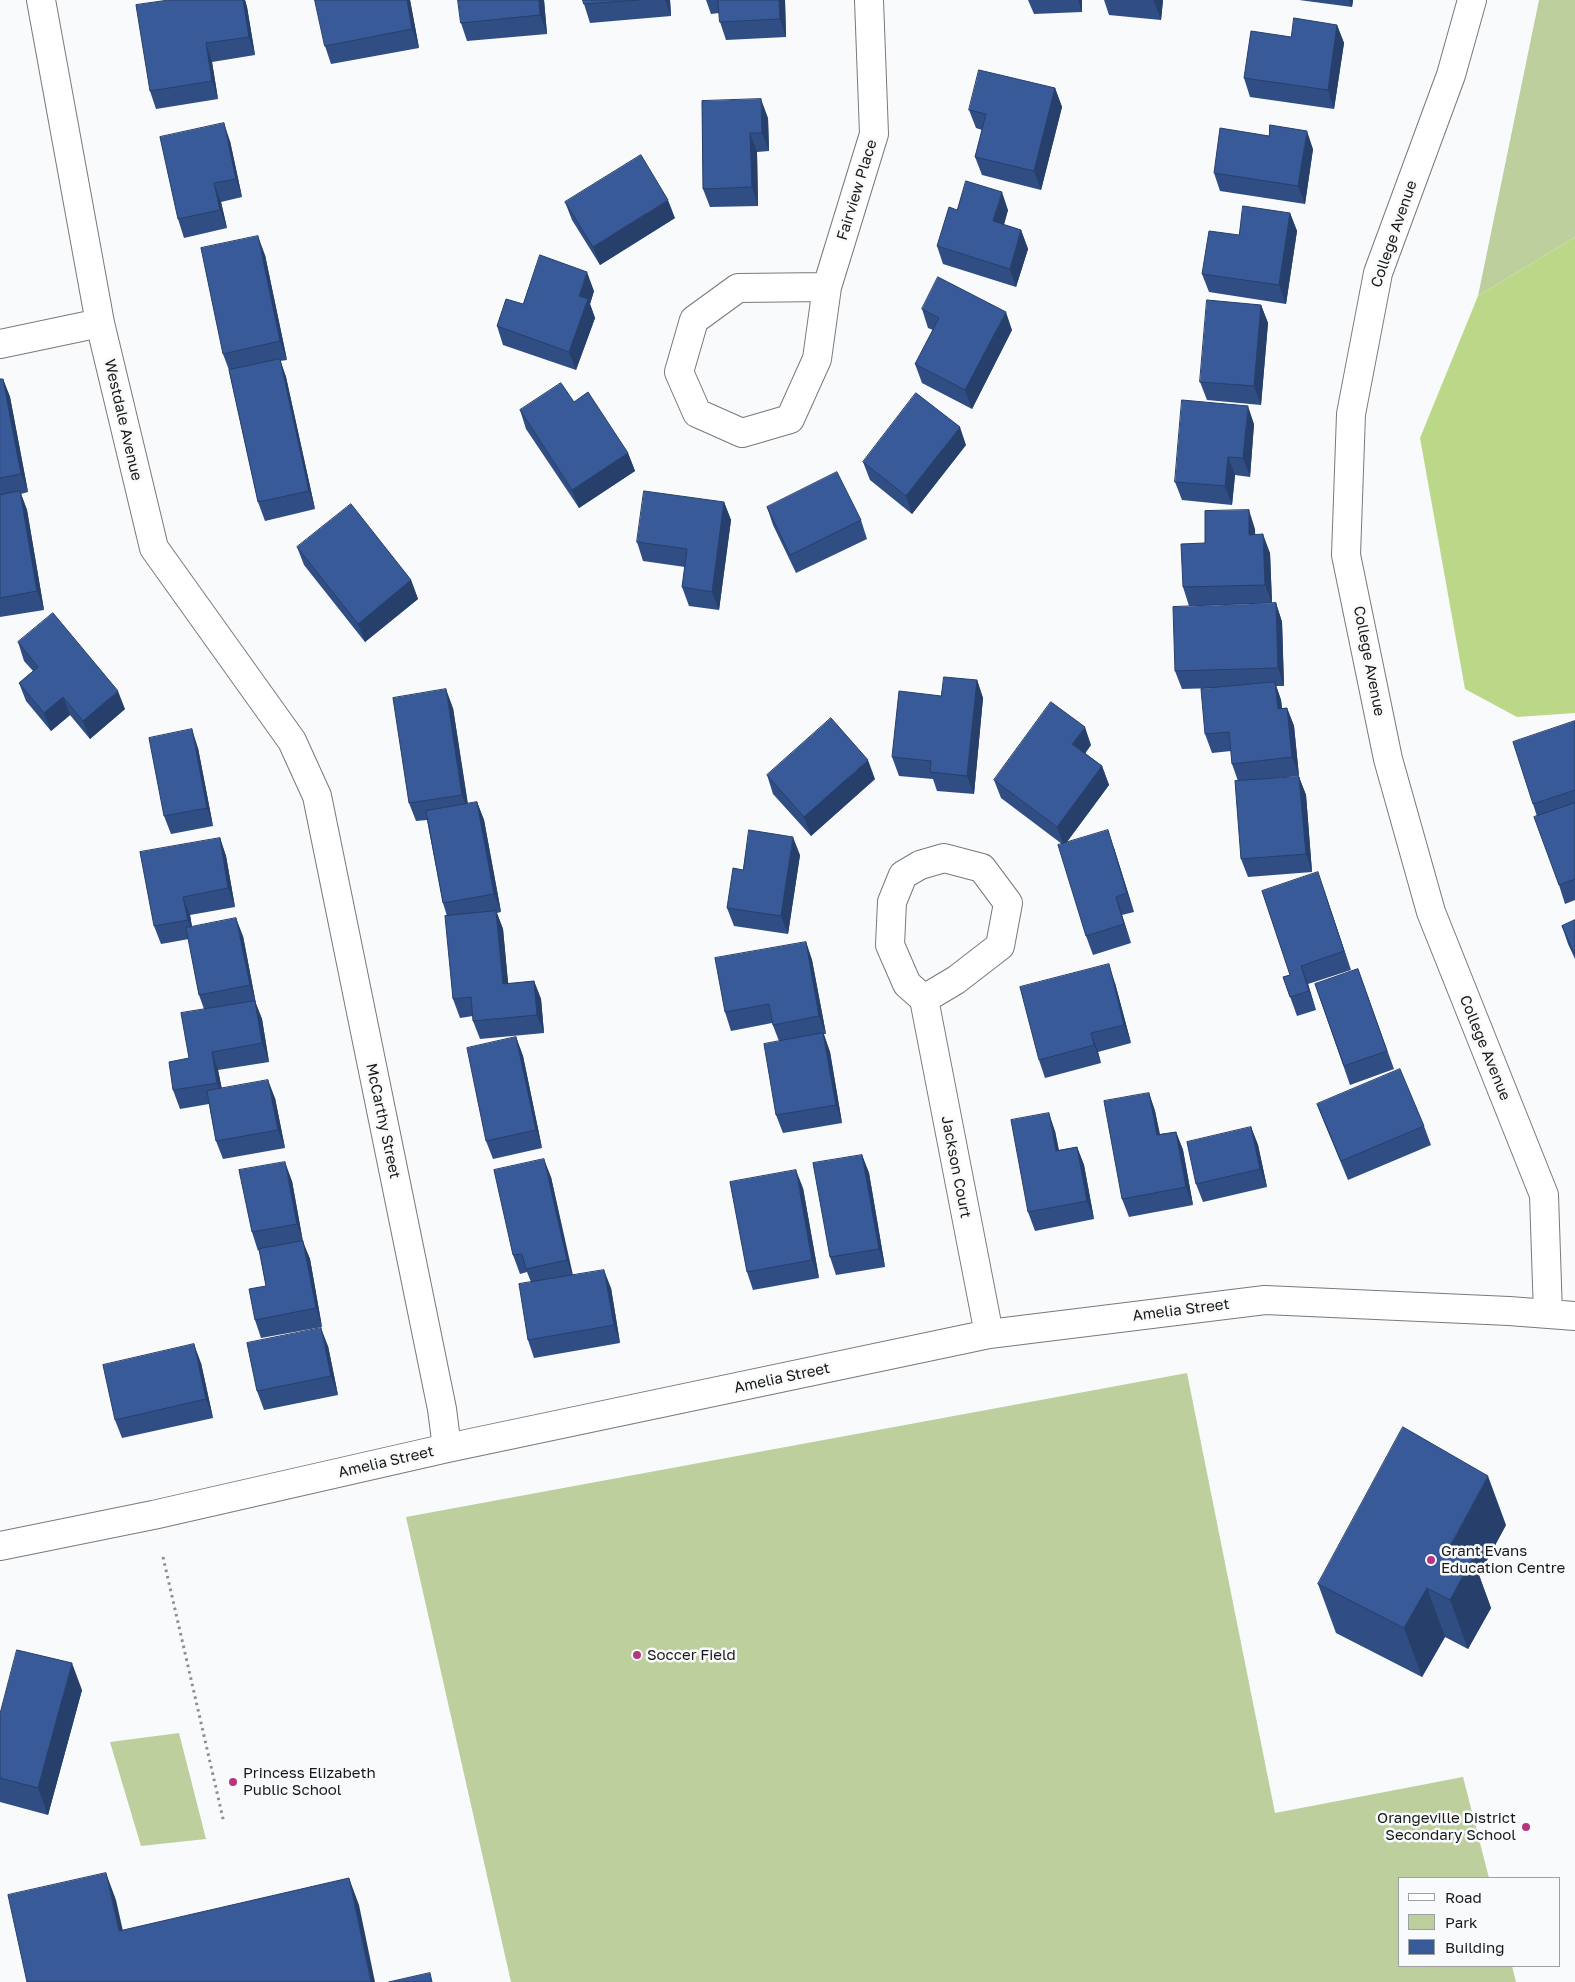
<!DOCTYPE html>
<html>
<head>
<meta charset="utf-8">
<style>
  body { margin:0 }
  #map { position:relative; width:1575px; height:1982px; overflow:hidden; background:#f9fafb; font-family:"Golos Text",sans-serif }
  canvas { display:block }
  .legend { position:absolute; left:1398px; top:1877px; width:162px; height:90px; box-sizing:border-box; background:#f9fafb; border:1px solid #9fa0a1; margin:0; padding:6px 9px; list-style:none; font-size:15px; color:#191919 }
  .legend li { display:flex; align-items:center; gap:10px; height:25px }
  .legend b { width:25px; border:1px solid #9fa0a1 }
</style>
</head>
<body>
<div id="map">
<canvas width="1575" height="1982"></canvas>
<ul class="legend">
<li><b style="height:6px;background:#fff"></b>Road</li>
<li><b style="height:14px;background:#bccf9d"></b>Park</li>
<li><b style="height:14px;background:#385a99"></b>Building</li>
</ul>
</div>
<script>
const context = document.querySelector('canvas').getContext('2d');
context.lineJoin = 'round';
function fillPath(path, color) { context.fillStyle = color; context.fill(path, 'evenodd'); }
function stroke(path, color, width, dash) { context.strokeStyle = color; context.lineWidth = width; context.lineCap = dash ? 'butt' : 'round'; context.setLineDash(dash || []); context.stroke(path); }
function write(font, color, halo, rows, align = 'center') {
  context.font = font + ' "Golos Text",sans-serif'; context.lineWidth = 5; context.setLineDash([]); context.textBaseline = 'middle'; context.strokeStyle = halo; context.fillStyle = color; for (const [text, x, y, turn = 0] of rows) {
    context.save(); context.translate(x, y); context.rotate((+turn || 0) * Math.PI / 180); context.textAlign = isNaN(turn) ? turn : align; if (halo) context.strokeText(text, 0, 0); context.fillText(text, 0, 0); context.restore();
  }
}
const green = new Path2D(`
  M1539 0H1575V237L1478 296Z
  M1187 1373 1275 1813 1463 1777 1489 1878H1399V1966H1512L1516 1982H511L406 1517Z
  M179 1733 206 1839 141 1846 110 1742Z`);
const forest = new Path2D(`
  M1575 237V713L1517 717 1465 689 1420 438 1478 296Z`);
const path = new Path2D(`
  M163 1557 224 1823`);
const minor = new Path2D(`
  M41 0 100 323 154 548 292 741 317 796 442 1409 447 1448
  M1472 0 1451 75 1378 273 1351 414 1346 555 1388 759 1431 912 1544 1195 1548 1314
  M827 287 738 288 694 320 679 372 697 413 742 433 790 419 817 359 827 287 874 134 869 0
  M0 344 100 323
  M924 999 956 980 1000 946 1008 903 982 868 944 858 920 865 903 875 892 902 890 945 907 984 924 999 989 1334
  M0 1546 153 1515 447 1448 989 1334 1265 1300 1509 1311 1575 1316`);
const wall = new Path2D(`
  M169 0H245L247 7 255 55 212 62 218 99 156 109 150 91Z
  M315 0H410L419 48 331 64 325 46Z
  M458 0H544L547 34 467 41 461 23Z
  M583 0H670L671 16 590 23 584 4Z
  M706 0H785L786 37 726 40 720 22 719 13 711 14Z
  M1028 0H1082V12L1034 14Z
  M1104 0H1163L1161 20 1109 15Z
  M1299 0H1353L1352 7Z
  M1337 25 1344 43 1334 109 1250 97 1244 78 1291 37Z
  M1055 88 1062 107 1041 190 982 175 975 157 982 130 976 128 969 110Z
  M702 101 768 118 769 151 757 152 758 206 710 207 703 189Z
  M230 141 242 197 221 202 227 228 184 238 178 219Z
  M1313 149 1305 204 1220 191 1214 173Z
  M565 202 675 218 600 265 572 220Z
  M957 210H1008L1004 225 1021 230 1028 249 1016 287 943 264 937 246Z
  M1290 213 1297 231 1286 304 1209 292 1202 274 1239 235Z
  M265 255 287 360 280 361 286 377 315 509 265 521 258 502 229 370 223 354Z
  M594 291 590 304 595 318 576 370 503 345 497 326 523 304Z
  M1261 305 1268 323 1261 405 1207 400 1200 382Z
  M922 309 1012 330 972 409 922 383 915 364 933 330 928 328Z
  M0 379H3L10 397 28 492 21 494 27 510 44 610 0 617Z
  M574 402 628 453 635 471 579 508 526 429 520 410Z
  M1254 424 1250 477 1235 475 1232 505 1182 500 1175 482Z
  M966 445 912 514 870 480 863 462Z
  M724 502 731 520 719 610 689 606 682 587 685 567 643 561 637 542Z
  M767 507 861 520 867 539 796 573 773 525Z
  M1255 529V535L1270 553 1272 603 1189 606 1183 587 1205 543Z
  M297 547 411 580 418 599 365 642 304 565Z
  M1276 603 1282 622 1284 686H1276L1281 700 1282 708H1287L1294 726 1299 776 1268 779 1299 777 1306 795 1312 872 1248 877 1241 859 1238 781 1232 764 1231 751 1212 753 1205 734 1214 688 1182 689 1175 671Z
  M18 642 125 709 90 739 70 715 51 731 26 701 19 683 33 671 24 661Z
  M977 680 983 698 974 794 937 791 933 779 899 776 892 757 941 696Z
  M453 708 468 804 477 802 484 820 501 912 497 913 503 929 508 984 534 981 541 999 544 1033 480 1039 473 1021V1016L460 1018 453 999 447 916 443 903 427 820 416 821 409 803Z
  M1575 721V900L1565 904 1559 885 1533 804Z
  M1091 745 1085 753 1102 766 1109 785 1066 843 1114 848 1134 912 1122 915 1131 943 1093 955 1086 936 1062 844 1001 798 994 780Z
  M198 748 213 826 171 834 164 816Z
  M767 775 875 779 811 836 773 794Z
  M220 838 226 856 235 907 190 915 192 927 243 936 256 1004 262 1019 269 1062 218 1070 222 1089 275 1098 285 1148 223 1159 216 1141 209 1104 180 1109 173 1090 189 1058 204 1009 199 995 189 939 161 944 154 926Z
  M800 855 788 934 734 926 727 908 743 870Z
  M1324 890 1351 970 1308 984 1316 1010 1297 1016 1283 977 1290 975Z
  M1575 920V959L1568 944 1562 926Z
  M806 942 812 960 826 1034H824L830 1052 842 1123 783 1133 776 1115 779 1041 772 1023 731 1031 725 1012Z
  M1358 969 1394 1069 1350 1085 1315 984Z
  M1115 983 1131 1043 1098 1052 1101 1063 1045 1078 1039 1060Z
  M516 1037 523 1056 542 1148 493 1159 486 1141Z
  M1149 1093 1155 1111 1160 1134 1176 1132 1183 1150 1193 1205 1129 1217 1122 1199Z
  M1317 1104 1424 1126 1431 1145 1348 1180 1324 1122Z
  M1251 1127 1258 1145 1267 1187 1203 1202 1196 1184Z
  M1055 1131 1059 1150 1077 1147 1084 1165 1094 1219 1035 1231 1028 1212Z
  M862 1155 869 1173 885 1267 836 1275 830 1257Z
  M551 1177 573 1275 611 1288 620 1343 534 1358 528 1340 531 1282 527 1272 520 1274 513 1255Z
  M292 1181 303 1242 310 1259 322 1327 261 1338 255 1320 266 1286 259 1250 258 1251 252 1232Z
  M803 1188 819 1278 753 1290 747 1272Z
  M328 1346 338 1395 264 1410 257 1391Z
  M201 1363 213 1418 122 1438 115 1420Z
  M1506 1525 1479 1575 1491 1608 1468 1649 1445 1637 1422 1677 1336 1633 1318 1584Z
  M82 1690 48 1815 0 1802V1714Z`);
const shadedWall = new Path2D(`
  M243 0H245L247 7 255 55 249 37Z
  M407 0H410L419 48 412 29Z
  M539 0H544L547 34 540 15Z
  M665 0H670L671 16Z
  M779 0H785L786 37 780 19Z
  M1078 0H1082V12Z
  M1154 0H1163L1161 20 1154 1Z
  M1349 0H1353L1352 7Z
  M1337 25 1344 43 1334 109 1328 90Z
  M206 43 212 62 218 99 212 81Z
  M1055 88 1062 107 1041 190 1034 171Z
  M761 99 768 118 769 151 762 133Z
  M224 123 230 141 242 197 236 179Z
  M1307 131 1313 149 1305 204 1298 186Z
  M750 133 757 152 758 206 752 187Z
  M214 183 221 202 227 228 220 210Z
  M1002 192 1008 210 999 240 993 221Z
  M668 200 675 218 600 265 593 247Z
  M1290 213 1297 231 1286 304 1279 285Z
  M1021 230 1028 249 1016 287 1010 269Z
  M258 236 265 255 287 360 280 341Z
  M587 272 594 291 590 304 595 318 576 370 569 352 579 296Z
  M1261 305 1268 323 1261 405 1254 386Z
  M1006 312 1012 330 972 409 965 390Z
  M280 359 286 377 315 509 309 491Z
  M3 379 10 397 28 492 21 474Z
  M1248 406 1254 424 1250 477 1243 458Z
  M960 427 966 445 912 514 906 496Z
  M628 453 635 471 579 508 572 490Z
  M1228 457 1235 475 1232 505 1225 486Z
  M20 491 27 510 44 610 37 591Z
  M724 502 731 520 719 610 712 592Z
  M1249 510 1255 529 1256 553 1249 535Z
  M1263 534 1270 553 1272 603 1265 585Z
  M411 580 418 599 365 642 358 624Z
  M1276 603 1282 622 1284 686 1278 668Z
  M977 680 983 698 974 794 967 776Z
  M1275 682 1281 700 1284 727 1278 709Z
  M446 689 453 708 469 813 462 795Z
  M118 691 125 709 90 739 83 721Z
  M63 697 70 715 51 731 44 713Z
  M1287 708 1294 726 1299 776 1292 757Z
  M1085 727 1091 745 1079 762 1072 744Z
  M192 729 198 748 213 826 207 808Z
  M868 760 875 779 811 836 804 817Z
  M1102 766 1109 785 1064 846 1057 827Z
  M1299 777 1306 795 1312 872 1306 854Z
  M477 802 484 820 501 912 494 894Z
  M1108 830 1114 848 1134 912 1127 893Z
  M793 837 800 855 788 934 781 916Z
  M220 838 226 856 235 907 228 888Z
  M1318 872 1324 890 1351 970 1344 951Z
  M183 897 190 915 194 938 188 920Z
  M1116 897 1122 915 1131 943 1124 924Z
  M496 911 503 929 510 1002 503 984Z
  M236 918 243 936 256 1004 250 985Z
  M806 942 812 960 826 1034 819 1016Z
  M1109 964 1115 983 1131 1043 1124 1025Z
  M1301 966 1308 984 1316 1010 1309 991Z
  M534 981 541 999 544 1033 537 1015Z
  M255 1001 262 1019 269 1062 262 1043Z
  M823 1033 830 1052 842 1123 836 1105Z
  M1091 1033 1098 1052 1101 1063 1094 1045Z
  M516 1037 523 1056 542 1148 536 1130Z
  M212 1052 218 1070 224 1101 217 1083Z
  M268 1080 275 1098 285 1148 278 1130Z
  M1149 1093 1155 1111 1163 1153 1157 1135Z
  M1049 1113 1055 1131 1062 1169 1056 1151Z
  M1251 1127 1258 1145 1267 1187 1260 1169Z
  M1176 1132 1183 1150 1193 1205 1186 1187Z
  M1077 1147 1084 1165 1094 1219 1087 1201Z
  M862 1155 869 1173 885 1267 879 1249Z
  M544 1159 551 1177 573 1279 567 1260Z
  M285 1162 292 1181 303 1242 310 1259 322 1327 316 1308 303 1242 297 1224Z
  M796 1170 803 1188 819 1278 812 1260Z
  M604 1270 611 1288 620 1343 614 1325Z
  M321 1328 328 1346 338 1395 331 1376Z
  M194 1344 201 1363 213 1418 206 1399Z
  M1488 1476 1506 1525 1479 1575 1491 1608 1468 1649 1450 1600V1546Z
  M1427 1588 1445 1637 1422 1677 1404 1628Z
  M72 1663 82 1690 48 1815 38 1788Z
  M106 1873 116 1900 129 1958 119 1931Z
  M349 1878 359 1905 375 1982H371Z`);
const building = new Path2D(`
  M169 0H243L249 37 206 43 212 81 150 91 136 5Z
  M315 0H407L412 29 325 46Z
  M458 0H539L540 15 461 23Z
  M583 0H639L584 4Z
  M718 0H779L780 19 720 22Z
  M1294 18 1337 25 1328 90 1244 78 1251 31 1291 37Z
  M979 70 1055 88 1034 171 975 157 986 114 969 110Z
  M761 99 762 133H750L752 187 703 189 702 101Z
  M224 123 236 179 214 183 220 210 178 219 160 137Z
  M1270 125 1307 131 1298 186 1214 173 1220 128 1269 136Z
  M641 155 668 200 593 247 565 202Z
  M966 181 1002 192 993 221 1021 230 1010 269 937 246 949 207 957 210Z
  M1243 206 1290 213 1279 285 1202 274 1209 231 1239 235Z
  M258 236 280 341 223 354 201 248Z
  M540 255 587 272 579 296 588 299 569 352 497 326 506 299 523 304Z
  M938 277 1006 312 965 390 915 364 939 318 922 309Z
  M1207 300 1261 305 1254 386 1200 382Z
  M280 359 309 491 258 502 229 370Z
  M0 379H3L21 474 0 478Z
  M561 383 574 402 588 392 628 453 572 490 520 410Z
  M916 393 960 427 906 496 863 462Z
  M1182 400 1248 406 1243 458 1228 457 1225 486 1175 482Z
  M837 472 861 520 790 555 767 507Z
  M20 491 37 591 0 598V495Z
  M644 491 724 502 712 592 682 587 687 549 637 542Z
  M351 504 411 580 358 624 297 547Z
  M1249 510V535L1263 534 1265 585 1183 587 1181 544 1205 543V511Z
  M1276 603 1278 668 1175 671 1173 607Z
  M53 613 118 691 83 721 63 697 44 713 19 683 38 667 18 642Z
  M944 677 977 680 967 776 930 772 931 761 892 757 899 691 941 696Z
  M1275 682 1278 709 1287 708 1292 757 1232 764 1229 732 1205 734 1201 689Z
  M446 689 462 795 409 803 393 698Z
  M1051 702 1085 727 1072 744 1102 766 1057 827 994 780Z
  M831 718 868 760 804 817 767 775Z
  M1575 721V790L1533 804 1513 742Z
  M192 729 207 808 164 816 149 738Z
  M1299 777 1306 854 1241 859 1235 781Z
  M477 802 494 894 443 903 426 811Z
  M1575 803V879L1559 885 1534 817Z
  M749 830 793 837 781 916 727 908 733 868 743 870Z
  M1108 830 1127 893 1116 897 1124 924 1086 936 1058 845Z
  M220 838 228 888 183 897 188 920 154 926 140 852Z
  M1318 872 1344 951 1301 966 1309 991 1290 997 1283 977 1290 975 1262 891Z
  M496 911 503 984 534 981 537 1015 473 1021 471 997 453 999 445 916Z
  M236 918 250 985 199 995 186 928Z
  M1575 920V955L1562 926Z
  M806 942 819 1016 773 1025 769 1004 725 1012 715 958Z
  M1109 964 1124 1025 1091 1033 1094 1045 1039 1060 1020 987Z
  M1358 969 1387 1051 1344 1066 1315 984Z
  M255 1001 262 1043 212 1052 217 1083 173 1090 169 1062 189 1058 181 1013Z
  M823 1033 836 1105 776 1115 764 1044Z
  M516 1037 536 1130 486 1141 467 1048Z
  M1400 1069 1424 1126 1341 1161 1317 1104Z
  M268 1080 278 1130 216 1141 207 1091Z
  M1149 1093 1157 1135 1176 1132 1186 1187 1122 1199 1104 1101Z
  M1049 1113 1056 1151 1077 1147 1087 1201 1028 1212 1011 1120Z
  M1251 1127 1260 1169 1196 1184 1187 1142Z
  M862 1155 879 1249 830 1257 813 1163Z
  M544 1159 567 1260 526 1269 522 1254 513 1255 494 1170Z
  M285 1162 297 1224 252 1232 239 1170Z
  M796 1170 812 1260 747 1272 730 1182Z
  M303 1241 316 1308 255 1320 249 1289 266 1286 259 1249Z
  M604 1270 614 1325 528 1340 519 1284Z
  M321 1328 331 1376 257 1391 247 1343Z
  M194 1344 206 1399 115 1420 103 1365Z
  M1403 1427 1488 1476 1450 1546 1473 1558 1450 1600 1427 1588 1404 1628 1318 1584Z
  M17 1650 72 1663 38 1788 0 1778V1714Z
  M106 1873 119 1931 349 1878 371 1982H27L8 1895Z
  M430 1973 432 1982H389Z`);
const markers = [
  [1431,1560,5,"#b73681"],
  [637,1655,5,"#b73681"],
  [233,1782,5,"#b73681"],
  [1526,1827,5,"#b73681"]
];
const streetNames = [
  ["Fairview Place",857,190,-73],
  ["College Avenue",1394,234,-71],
  ["Westdale Avenue",123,420,77],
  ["College Avenue",1369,661,79],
  ["College Avenue",1485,1048,68],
  ["McCarthy Street",383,1121,78],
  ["Jackson Court",956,1167,79],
  ["Amelia Street",1181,1310,-7],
  ["Amelia Street",782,1378,-12],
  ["Amelia Street",386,1462,-13]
];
const poiNames = [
  ["Grant Evans",1441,1551],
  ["Education Centre",1441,1568],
  ["Soccer Field",647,1655],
  ["Princess Elizabeth",243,1773],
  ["Public School",243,1790],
  ["Orangeville District",1516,1818,"right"],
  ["Secondary School",1516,1835,"right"]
];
fillPath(green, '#bccf9d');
fillPath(forest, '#bbd888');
stroke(minor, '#79797b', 30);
stroke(path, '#8e8e8f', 3, [2.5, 4]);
stroke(minor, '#fff', 28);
fillPath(wall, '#304d84');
fillPath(shadedWall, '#273f6b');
fillPath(building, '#385a99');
stroke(building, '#273f6b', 1);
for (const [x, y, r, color] of markers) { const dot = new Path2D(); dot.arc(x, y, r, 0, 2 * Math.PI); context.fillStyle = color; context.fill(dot); stroke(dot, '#f9fafb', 2); }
write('15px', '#191919', '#f9fafb', streetNames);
write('15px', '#191919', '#f9fafb', poiNames, 'left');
</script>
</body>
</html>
